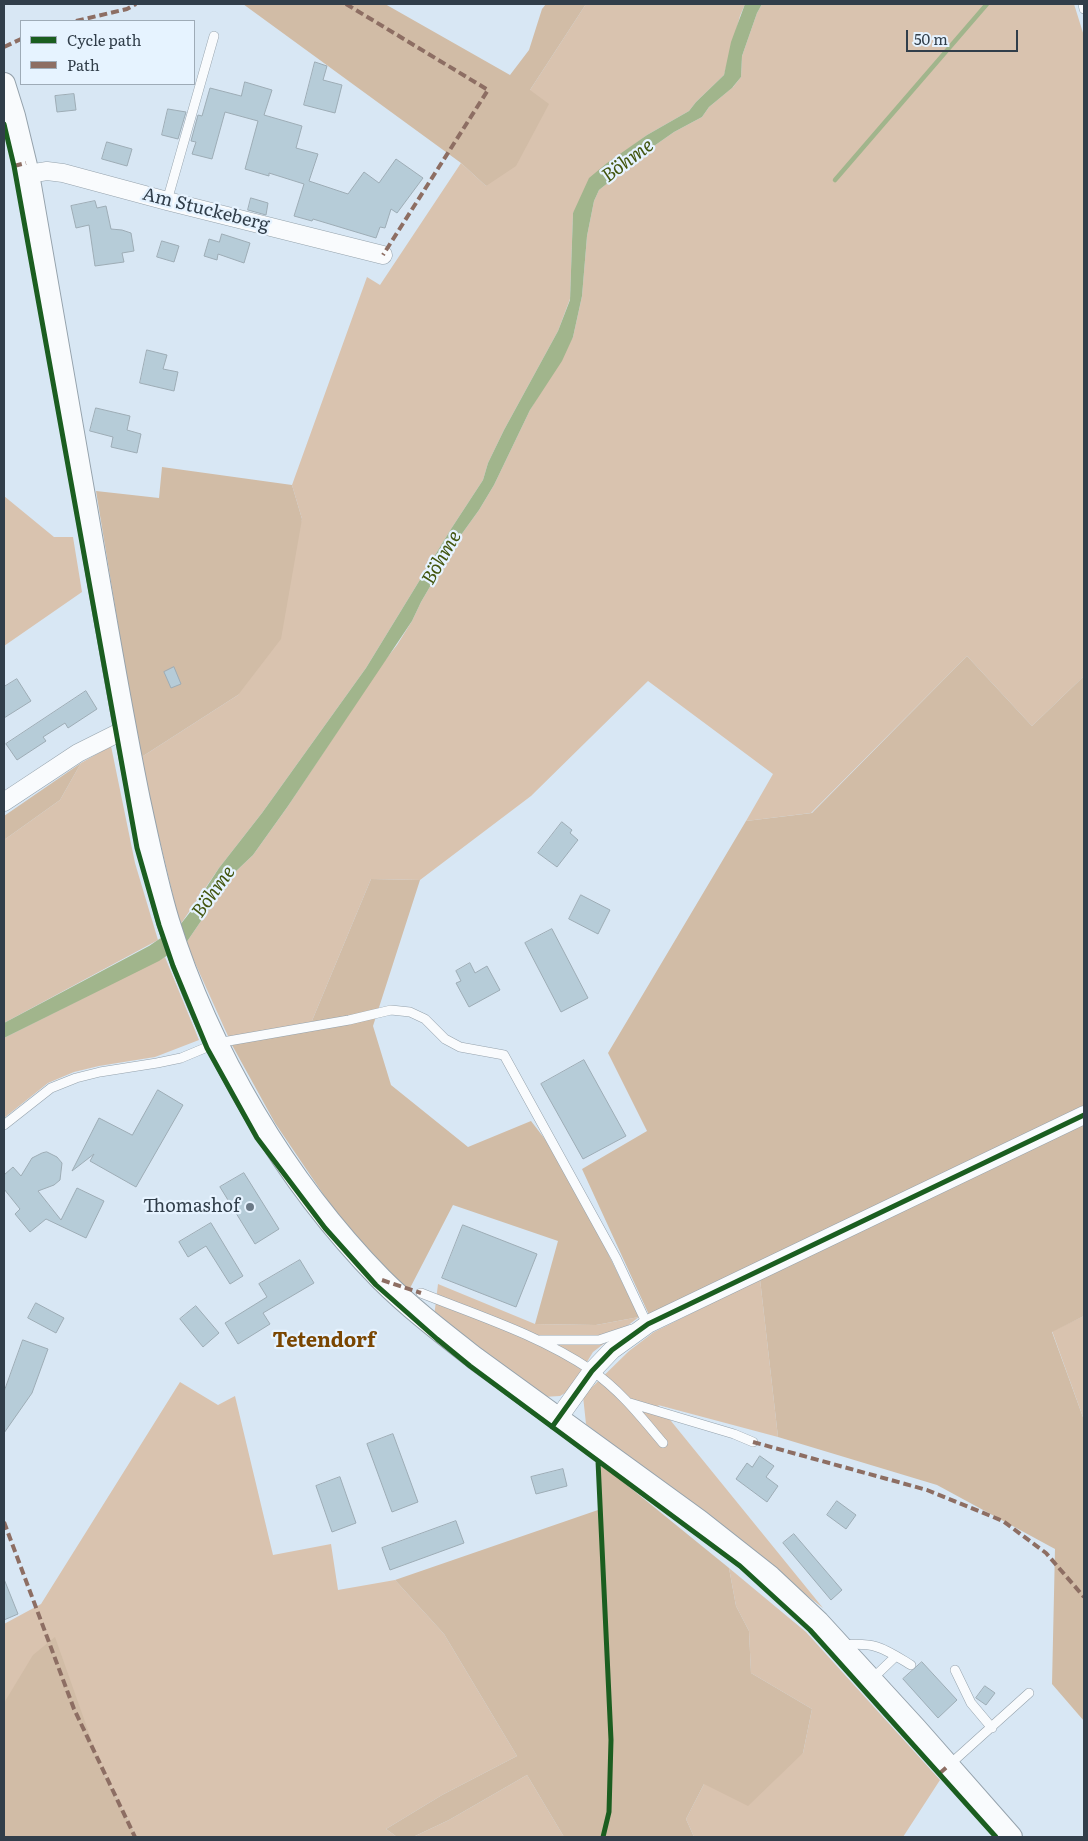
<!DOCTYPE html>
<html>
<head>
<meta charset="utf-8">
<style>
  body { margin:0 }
  #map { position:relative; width:1088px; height:1841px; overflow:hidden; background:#d8e7f4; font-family:Literata,serif }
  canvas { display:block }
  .frame { position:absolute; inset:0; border:5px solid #313e4a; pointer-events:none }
  .legend { position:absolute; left:20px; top:20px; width:175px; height:65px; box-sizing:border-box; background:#e6f3ff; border:1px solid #9eabb7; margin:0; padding:6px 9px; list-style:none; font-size:15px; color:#313e4a }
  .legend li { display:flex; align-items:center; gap:10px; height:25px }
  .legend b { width:25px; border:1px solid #9eabb7 }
  .scale { position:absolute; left:906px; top:30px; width:112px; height:22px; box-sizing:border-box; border:2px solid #313e4a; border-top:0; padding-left:6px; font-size:15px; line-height:18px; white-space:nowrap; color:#313e4a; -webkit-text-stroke:4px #e6f3ff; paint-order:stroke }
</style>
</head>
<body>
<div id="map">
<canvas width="1088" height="1841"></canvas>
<div class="frame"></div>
<ul class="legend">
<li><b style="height:6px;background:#1b5e20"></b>Cycle path</li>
<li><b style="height:6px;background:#8d6e63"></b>Path</li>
</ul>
<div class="scale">50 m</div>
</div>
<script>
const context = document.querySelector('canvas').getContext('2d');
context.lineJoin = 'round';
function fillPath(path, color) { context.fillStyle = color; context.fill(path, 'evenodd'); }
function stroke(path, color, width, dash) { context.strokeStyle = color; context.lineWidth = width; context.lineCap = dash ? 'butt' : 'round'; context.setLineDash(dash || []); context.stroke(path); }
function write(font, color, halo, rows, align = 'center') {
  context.font = font + ' Literata,serif'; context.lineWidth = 4.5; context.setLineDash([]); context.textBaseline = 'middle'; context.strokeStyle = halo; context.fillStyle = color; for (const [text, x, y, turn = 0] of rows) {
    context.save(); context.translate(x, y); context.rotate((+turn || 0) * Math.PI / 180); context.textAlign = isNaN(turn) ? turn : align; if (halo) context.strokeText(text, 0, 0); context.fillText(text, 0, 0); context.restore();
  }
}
const green = new Path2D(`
  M586 4H745L740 16 724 75 696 102 689 111 647 135 628 149 573 213 570 299 558 331 504 430 488 463 483 480 451 529 366 668 262 813 219 868 180 925 140 758 238 695 302 519 292 485 367 277 380 285 461 163 486 186 530 90Z
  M762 4H1074L1084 36V676L1032 726 967 656 811 813 746 821 773 774 648 681 531 796 420 880 371 879 309 1028 274 1032 232 1045 186 943 233 874 253 855 288 806 382 664 397 645 412 621 421 602 456 542 479 510 494 485 530 410 573 337 582 296 587 236 594 201 599 190 654 146 674 132 702 117 709 107 733 87 741 77 742 56 757 13Z
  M4 496 54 537H73L82 592 4 646Z
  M111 746 135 863 158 940 4 1023V840L60 800 81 763Z
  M165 957 199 1040 155 1057 99 1066 74 1072 48 1083 4 1118V1038Z
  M760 1279 778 1437 658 1405 823 1608 586 1424 583 1396 629 1351 654 1332Z
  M438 1284 535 1324 596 1325 639 1317 593 1352 570 1390 560 1396 543 1397 434 1317Z
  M1084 1316V1420L1052 1331Z
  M180 1382 218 1405 235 1396 273 1555 331 1544 338 1590 395 1580 444 1634 517 1756 442 1795 386 1829 397 1837H137L102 1770 6 1701 4 1703V1624L41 1604Z
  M729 1568 806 1632 940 1780 903 1837H694L686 1819 704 1784 803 1753 812 1709 751 1673 749 1631 736 1606Z
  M527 1775 564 1837H413L449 1820Z`);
const forest = new Path2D(`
  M243 4H385L510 75 529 50 542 9 546 4H586L530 90 549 104 516 166 486 186 461 163Z
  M162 467 292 485 302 519 281 639 238 695 140 758 96 491 159 498Z
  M967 656 1032 726 1084 676V1316L1052 1332 1084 1420V1721L1052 1684 1055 1549 937 1485 778 1437 760 1279 650 1317 582 1169 647 1131 608 1053 746 821 812 813Z
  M81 763 60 800 4 840V816Z
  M371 879 420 880 373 1026 391 1085 468 1147 531 1121 565 1165 639 1317 596 1325 535 1324 558 1241 453 1205 408 1292 338 1216 275 1123 232 1045 274 1032 309 1028Z
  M601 1464 729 1568 736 1606 749 1631 751 1673 812 1709 803 1753 748 1806 704 1784 686 1819 694 1837H564L527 1775 449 1820 413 1837H397L386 1829 442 1795 517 1756 444 1634 395 1580 598 1510Z
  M55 1637 102 1770 137 1837H4V1703L33 1655Z`);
const water = new Path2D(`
  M745 4H762L757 13 742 56 741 77 732 88 709 107 702 117 674 132 654 146 599 190 594 201 587 236 582 296 573 337 562 361 530 410 494 485 479 510 456 542 421 602 412 621 288 806 253 855 233 874 186 943 159 961 4 1038V1023L149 946 180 925 191 911 219 868 262 813 366 668 451 529 483 480 488 463 504 430 558 331 570 300 573 213 589 178 607 163 647 135 689 111 696 102 724 75 731 42Z`);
const stream = new Path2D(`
  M835 180 987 4`);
const building = new Path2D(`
  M315 62 327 66 323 80 342 85 335 113 304 105Z
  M245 82 272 90 264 115 302 126 296 148 318 154 309 181 348 194 364 172 379 183 396 159 423 178 397 213 391 209 385 228 380 227 376 238 313 219 312 221 294 216 304 184 269 173V176L245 169 258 121 225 112 212 159 192 154 196 142 191 141 198 115 202 116 210 88 241 96Z
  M74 94 76 110 57 112 55 96Z
  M168 109 186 112 178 139 162 135Z
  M107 142 132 149 127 166 102 159Z
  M251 198 268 203 266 215 248 210Z
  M95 201 97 208 106 206 111 229 122 230 131 233 134 251 122 253 124 262 95 266 89 225 76 228 71 206Z
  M222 234 250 243 244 263 218 254 217 260 204 256 209 239 219 242Z
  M162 241 179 246 174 262 157 257Z
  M147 350 167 355 163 369 178 372 174 391 140 383Z
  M96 408 130 416 127 430 141 434 137 453 111 447 113 437 90 431Z
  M174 667 181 684 171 688 164 672Z
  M17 679 31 701 4 718V687Z
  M86 691 97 709 68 728 65 723 43 737 46 741 17 760 6 744Z
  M562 822 572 830 570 833 578 840 557 867 538 853Z
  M581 895 610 910 598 934 569 919Z
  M552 929 588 998 561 1012 525 943Z
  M470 963 475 973 487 966 500 990 469 1007 456 983 461 981 456 971Z
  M584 1060 626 1136 583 1159 541 1084Z
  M158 1090 183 1105 136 1187 90 1161 94 1154 72 1171 99 1118 132 1135Z
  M47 1152 57 1157 62 1163 60 1180 54 1185 38 1191 61 1220 77 1188 104 1201 86 1238 46 1219 30 1232 15 1214 20 1209 4 1189V1175L13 1167 21 1176 32 1158 42 1153Z
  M244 1173 279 1229 255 1244 220 1187Z
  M211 1223 243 1276 230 1284 206 1246 188 1257 179 1242Z
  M463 1225 537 1254 516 1307 442 1278Z
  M300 1260 314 1283 263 1313 270 1324 238 1344 225 1323 267 1297 259 1284Z
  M36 1303 64 1318 56 1333 28 1318Z
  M196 1306 219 1333 203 1347 180 1319Z
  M23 1340 48 1349 32 1393 4 1433V1392Z
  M393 1434 418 1502 392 1512 367 1444Z
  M760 1456 774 1466 766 1477 778 1486 767 1502 736 1479 747 1463 752 1467Z
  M563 1469 567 1486 536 1494 531 1477Z
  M340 1477 356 1523 332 1532 316 1486Z
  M837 1501 856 1515 846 1529 827 1515Z
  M456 1521 464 1543 390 1570 382 1548Z
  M794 1534 842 1590 831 1600 783 1543Z
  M4 1579 18 1614 4 1620Z
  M922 1662 957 1700 938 1718 903 1679Z
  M985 1686 995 1693 986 1705 976 1698Z`);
const service = new Path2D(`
  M1083 4 1084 9
  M167 201 214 36
  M4 1125 51 1088 76 1078 100 1072 157 1063 181 1058 217 1043 349 1020 391 1010 410 1012 425 1019 445 1039 460 1047 504 1055 616 1258 647 1324
  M421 1293C479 1316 539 1335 591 1370 620 1390 641 1417 663 1443
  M540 1340H599L632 1329
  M630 1403 734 1434 753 1442
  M842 1645C876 1642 883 1648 911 1665
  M955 1670 971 1703 992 1728
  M871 1680 896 1656
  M948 1766 1029 1693`);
const minor = new Path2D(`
  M28 174 47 171 63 173 167 201 383 255
  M4 802 78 753 124 730
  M557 1420 592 1371 612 1350 648 1324 1084 1115`);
const tertiary = new Path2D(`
  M4 84 14 116 28 174C52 314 76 454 101 594 113 663 125 732 139 800 148 841 156 881 168 921 209 1052 285 1181 381 1279 410 1308 444 1334 476 1359L699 1521 770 1577 818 1622 916 1729 1011 1837`);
const quiet = new Path2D(`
  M346 4 488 90 383 255
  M76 21 127 9 136 4
  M4 47 21 39
  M14 166 26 163
  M382 1280 421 1293
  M753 1442 927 1490 1003 1521 1046 1553 1084 1597
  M4 1522 74 1709 135 1837
  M940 1773 948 1766`);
const cycleway = new Path2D(`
  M4 124 14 166 137 848 159 925 173 966 207 1048 257 1138 325 1228 376 1285 437 1339 470 1366 740 1566 810 1630 996 1837
  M552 1427 592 1371 612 1350 648 1324 1084 1115
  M598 1461 611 1740 609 1812 603 1837`);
const markers = [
  [250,1207,5,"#6b7986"]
];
const streetNames = [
  ["Am Stuckeberg",206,210,14]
];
const poiNames = [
  ["Thomashof",240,1207]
];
const waterNames = [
  ["Böhme",628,161,-37],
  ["Böhme",442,558,-60],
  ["Böhme",214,892,-54]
];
const quarterNames = [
  ["Tetendorf",324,1341]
];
fillPath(green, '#d9c3af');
fillPath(forest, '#d1bca6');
fillPath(water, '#a1b58c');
stroke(stream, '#a1b58c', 4.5);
fillPath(building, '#b6ccd8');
stroke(building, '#9dacb5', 1);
stroke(service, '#95a2ac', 10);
stroke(minor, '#95a2ac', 19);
stroke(tertiary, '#95a2ac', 24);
stroke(service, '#f9fbfd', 9);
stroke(minor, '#f9fbfd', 18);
stroke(tertiary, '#f9fbfd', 22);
stroke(quiet, '#8d6e63', 4, [8, 4]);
stroke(cycleway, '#1b5e20', 5);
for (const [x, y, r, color] of markers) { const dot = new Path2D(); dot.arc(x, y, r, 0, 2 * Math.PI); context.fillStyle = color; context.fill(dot); stroke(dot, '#e6f3ff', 2); }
write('18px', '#313e4a', '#e6f3ff', streetNames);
write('18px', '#313e4a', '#e6f3ff', poiNames, 'right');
write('italic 19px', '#43560f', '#e6f3ff', waterNames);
write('bold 20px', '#7a4601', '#e6f3ff', quarterNames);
</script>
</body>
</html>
